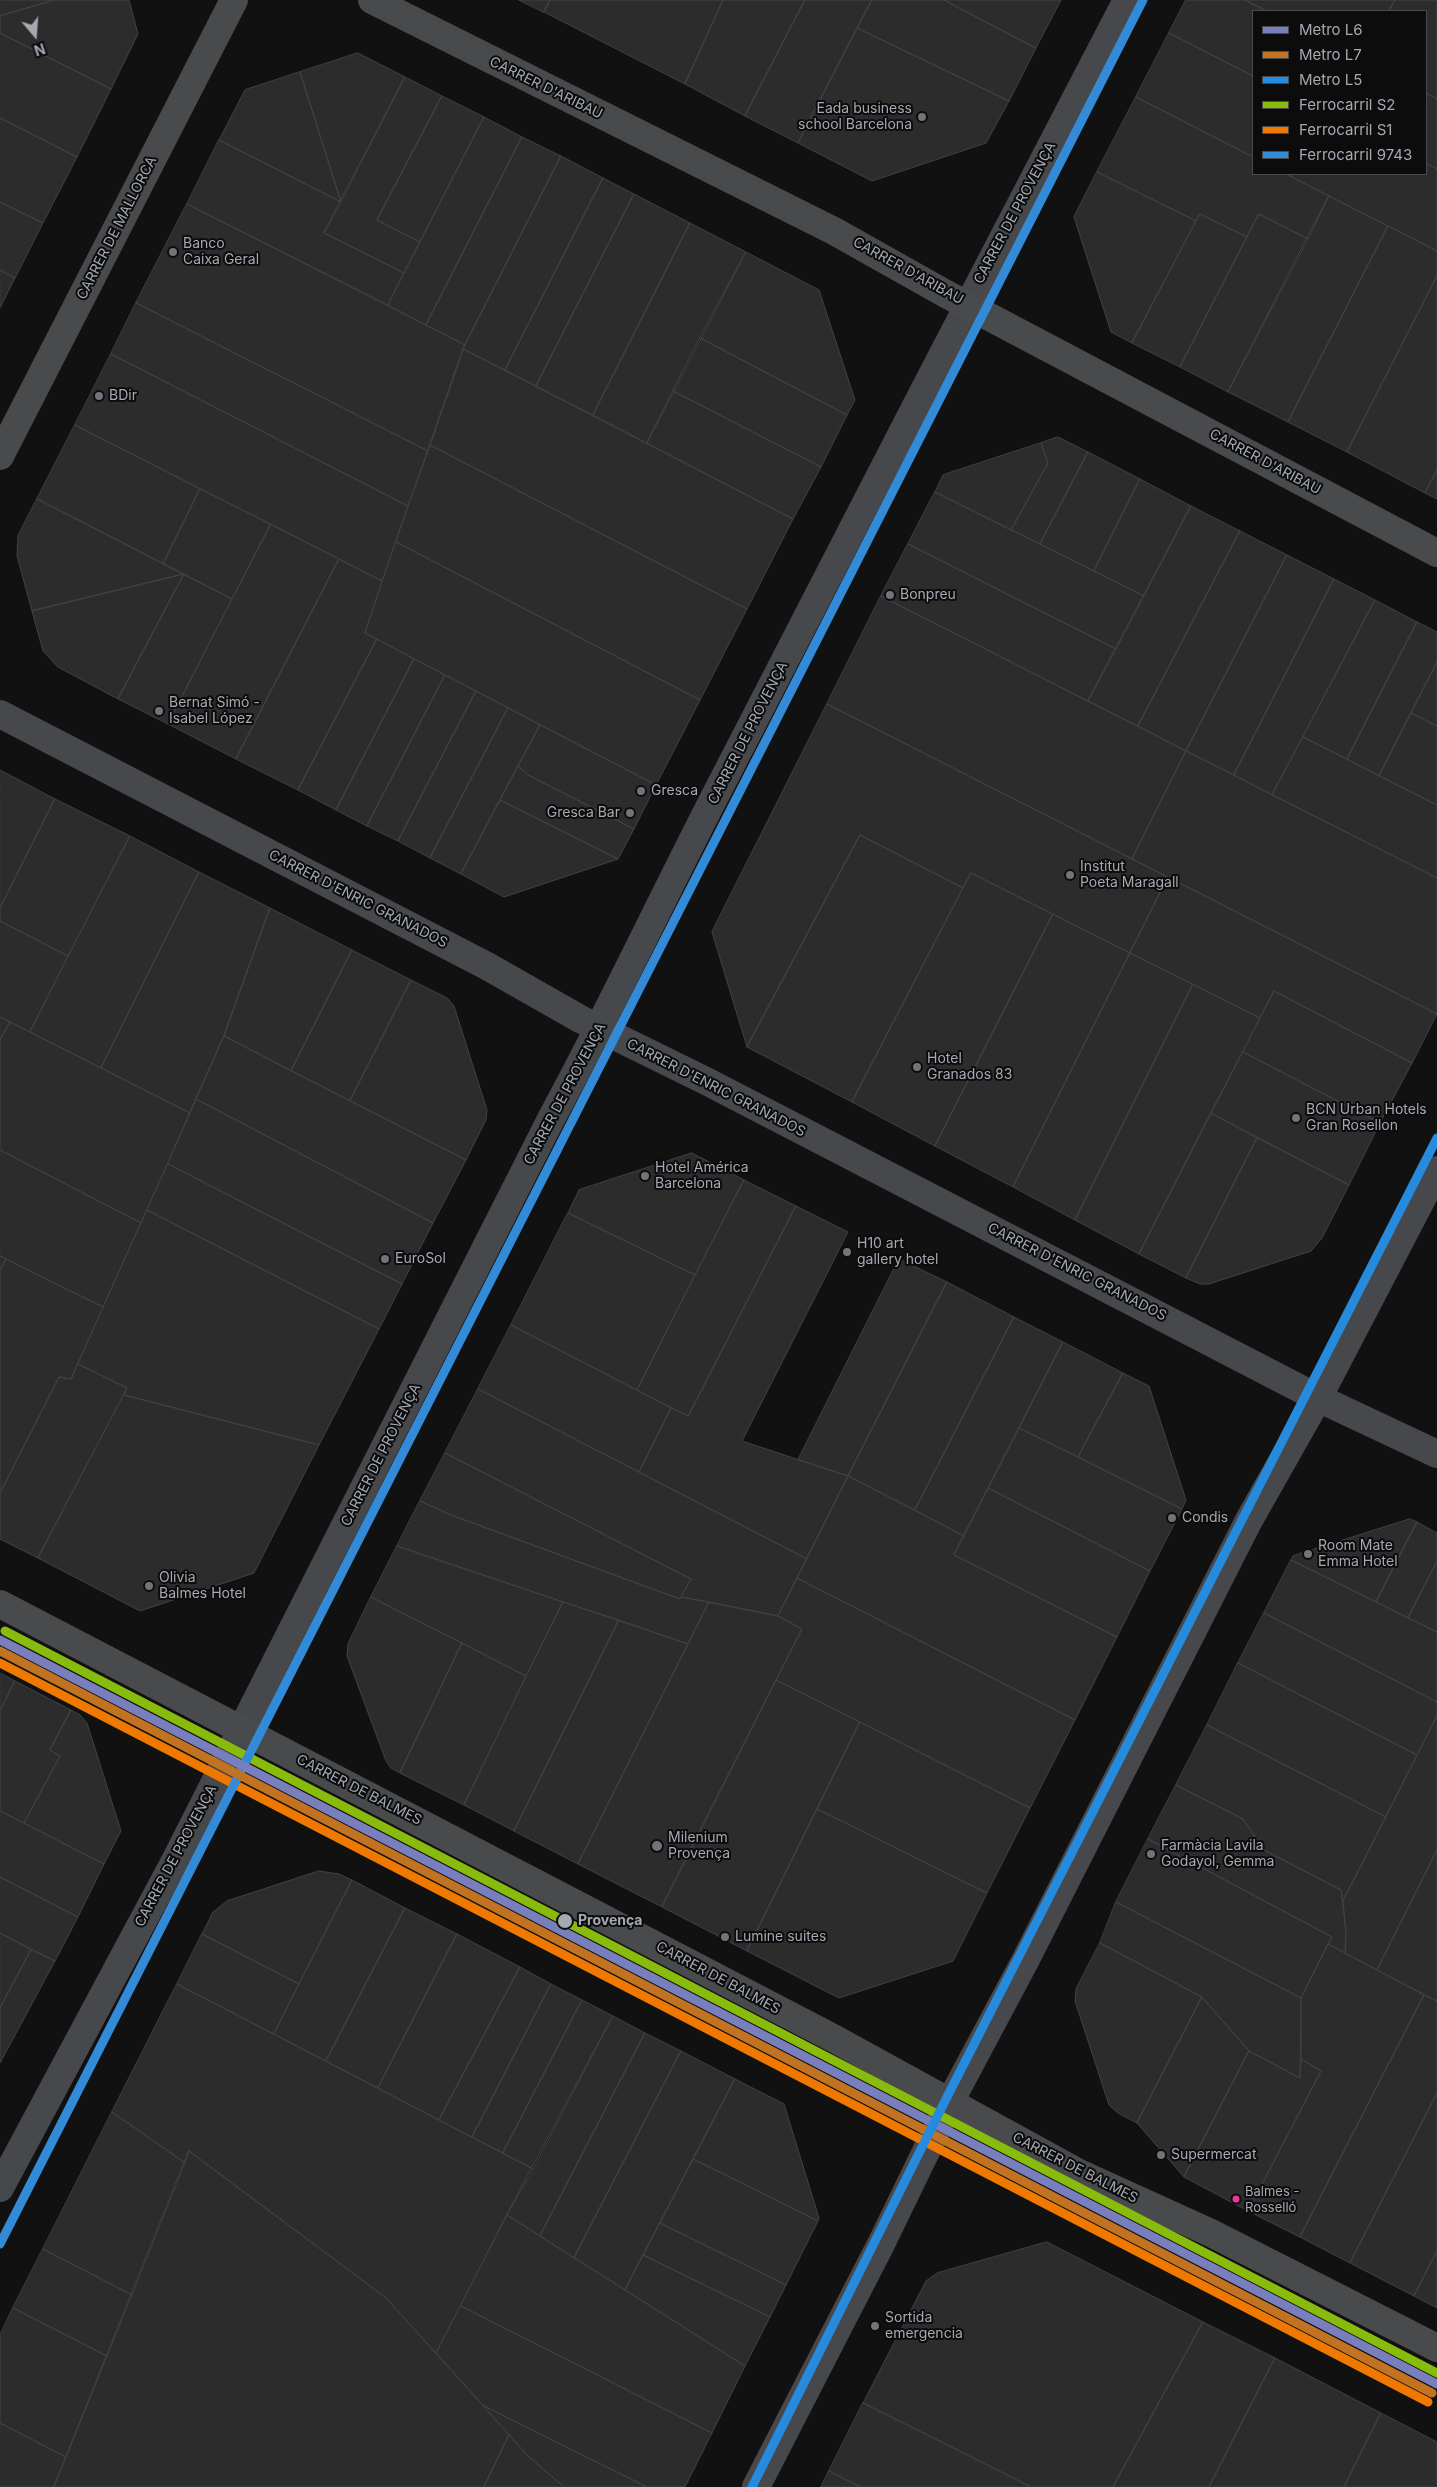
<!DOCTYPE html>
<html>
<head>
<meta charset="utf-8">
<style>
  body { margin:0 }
  #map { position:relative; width:1437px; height:2487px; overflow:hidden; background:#111112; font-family:Inter,sans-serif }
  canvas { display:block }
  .legend { position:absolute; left:1252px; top:10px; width:175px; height:165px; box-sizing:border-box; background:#0c0c0d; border:1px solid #494b4f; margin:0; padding:6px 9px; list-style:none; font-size:15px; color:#a4a9b2 }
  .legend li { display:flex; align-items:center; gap:10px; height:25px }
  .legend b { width:25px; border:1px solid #494b4f }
  .north { position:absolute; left:10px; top:10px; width:50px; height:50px; -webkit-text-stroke:4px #0c0c0d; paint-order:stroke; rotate:162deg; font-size:14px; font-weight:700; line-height:20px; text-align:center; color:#a4a9b2 }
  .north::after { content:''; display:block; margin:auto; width:18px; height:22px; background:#a4a9b2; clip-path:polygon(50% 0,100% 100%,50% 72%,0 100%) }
</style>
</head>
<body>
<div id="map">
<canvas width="1437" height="2487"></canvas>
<ul class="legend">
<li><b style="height:6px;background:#797fbc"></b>Metro L6</li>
<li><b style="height:6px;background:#c17322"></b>Metro L7</li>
<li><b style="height:6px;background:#268bdd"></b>Metro L5</li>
<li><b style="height:6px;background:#88bb0b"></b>Ferrocarril S2</li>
<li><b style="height:6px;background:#ef7900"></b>Ferrocarril S1</li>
<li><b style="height:6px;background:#338bd7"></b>Ferrocarril 9743</li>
</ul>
<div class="north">N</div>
</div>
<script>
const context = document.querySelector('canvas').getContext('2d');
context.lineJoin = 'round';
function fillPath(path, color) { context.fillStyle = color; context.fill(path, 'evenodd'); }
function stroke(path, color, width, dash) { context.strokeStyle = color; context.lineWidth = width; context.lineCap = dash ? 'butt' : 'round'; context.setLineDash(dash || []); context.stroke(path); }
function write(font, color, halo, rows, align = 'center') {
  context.font = font + ' Inter,sans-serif'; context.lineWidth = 4; context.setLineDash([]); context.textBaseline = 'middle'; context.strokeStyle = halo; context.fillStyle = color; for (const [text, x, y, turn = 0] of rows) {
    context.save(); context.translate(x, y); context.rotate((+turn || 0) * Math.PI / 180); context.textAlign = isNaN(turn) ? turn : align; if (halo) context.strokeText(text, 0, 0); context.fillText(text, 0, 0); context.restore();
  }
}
const building = new Path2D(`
  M0 0H54L0 16Z
  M54 0H129L138 34 111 89 0 33V16Z
  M519 0H550L544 12Z
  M550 0H723L685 84 544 12Z
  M723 0H805L745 116 685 84Z
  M805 0H872L798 143 745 116Z
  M872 0H944L1036 48 1009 101 857 28Z
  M944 0H1061L1036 48Z
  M1186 0H1245L1267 11H1253V76L1169 33Z
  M1245 0H1395L1389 11H1267Z
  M1395 0H1437V99L1426 93V11H1389Z
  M857 28 1009 101 986 143 872 181 798 143Z
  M0 33 111 89 77 157 0 118Z
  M1169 33 1253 76V157L1136 97Z
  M358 53 405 77 341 202 300 72Z
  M300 72 341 202 219 140 245 90Z
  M405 77 442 96 377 220 420 242 404 273 324 233Z
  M1426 93 1437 99V169L1426 163Z
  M442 96 484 117 420 242 377 220Z
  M1136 97 1253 157V174H1286L1329 196 1308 239 1259 214 1247 237 1200 214 1196 221 1097 172Z
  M484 117 522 137 426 325 388 305Z
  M0 118 77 157 43 223 0 202Z
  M522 137 561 156 465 345 426 325Z
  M219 140 341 202 324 233 404 273 388 305 187 204Z
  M561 156 603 178 505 370 463 349Z
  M1426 163 1437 169V251L1286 174H1426Z
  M1097 172 1196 221 1132 343 1111 332 1074 217Z
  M603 178 634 194 536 386 505 370Z
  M634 194 690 223 593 415 536 386Z
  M1329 196 1388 226 1288 422 1228 392Z
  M0 202 43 223 15 278 0 270Z
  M187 204 465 345 428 451 136 303Z
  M1200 214 1247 237 1180 367 1132 343Z
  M1259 214 1308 239 1228 392 1180 367Z
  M690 223 746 252 647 443 593 415Z
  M1388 226 1437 251V276L1347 452 1288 422Z
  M746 252 819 290 855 400 847 415 700 338Z
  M0 270 15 278 0 308Z
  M1437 276V470L1425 493 1347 452Z
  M136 303 428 451 408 506 111 354Z
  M700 338 847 415 821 467 673 391Z
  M463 349 793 519 747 609 430 445Z
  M111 354 408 506 382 581 75 425Z
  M673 391 821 467 793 519 647 443Z
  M75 425 200 489 163 564 37 499Z
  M1058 437 1088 452 1040 544 1011 530 1048 463 1041 443Z
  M1041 443 1048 463 1011 530 935 492 943 475Z
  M430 445 747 609 700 700 396 542Z
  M1088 452 1140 479 1094 571 1040 544Z
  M1437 470V499L1425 493Z
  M1140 479 1191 506 1144 596 1094 571Z
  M200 489 271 524 232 599 163 564Z
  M935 492 1144 596 1116 649 908 544Z
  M37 499 85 523 184 574 32 611 17 556 18 536Z
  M1191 506 1240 531 1138 726 1088 701Z
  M271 524 339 559 236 759 168 724Z
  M1240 531 1287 555 1186 751 1138 726Z
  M396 542 700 700 656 785 365 633Z
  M908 544 1116 649 1088 701 881 596Z
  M1287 555 1334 579 1234 775 1186 751Z
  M339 559 382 581 365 633 377 639 298 790 236 759Z
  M184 574 118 699 58 667 43 651 32 611Z
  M184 574 232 599 168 724 118 699Z
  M1334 579 1375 600 1272 795 1234 775Z
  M881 596 1186 751 1132 859 827 704Z
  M1375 600 1417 622 1347 759 1303 737Z
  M1417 622 1437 632V662L1379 776 1347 759Z
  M377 639 414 659 336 810 298 790Z
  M414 659 445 675 367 826 336 810Z
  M1437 662V726L1411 713Z
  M445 675 476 691 398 841 367 826Z
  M476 691 508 708 430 858 398 841Z
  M827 704 1168 877 1130 953 971 873 963 888 860 835 747 1047 712 932Z
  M508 708 540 725 461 874 430 858Z
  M1411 713 1437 726V805L1379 776Z
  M540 725 656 785 634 829 528 775 518 766Z
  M1303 737 1437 805V878L1272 795Z
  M1186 751 1437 878V1014L1132 859Z
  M518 766 528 775 634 829 618 859 500 800Z
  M0 770 55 799 0 908Z
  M55 799 130 836 68 956 0 921V908Z
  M500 800 618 859 504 897 461 874Z
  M860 835 963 888 852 1102 747 1047Z
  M130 836 199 872 101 1068 30 1032Z
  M199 872 270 908 224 1036 190 1113 101 1068Z
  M971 873 1053 914 935 1146 852 1102Z
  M1168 877 1437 1014 1412 1063 1274 991 1260 1018 1130 953Z
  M270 908 352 950 291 1071 224 1036Z
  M1053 914 1130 953 1013 1187 935 1146Z
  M0 921 68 956 30 1032 0 1017Z
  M352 950 411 980 350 1101 291 1071Z
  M1130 953 1193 984 1075 1220 1013 1187Z
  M411 980 447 998 454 1006 487 1110 486 1120 466 1160 350 1101Z
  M1193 984 1260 1018 1139 1254 1075 1220Z
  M1274 991 1412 1063 1380 1123 1243 1052Z
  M0 1017 10 1022 0 1040Z
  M10 1022 190 1113 141 1223 0 1150V1040Z
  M224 1036 466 1160 433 1223 196 1099Z
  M1243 1052 1380 1123 1349 1185 1211 1113Z
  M196 1099 433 1223 402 1284 168 1164Z
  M1211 1113 1257 1138 1186 1278 1139 1254Z
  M1257 1138 1349 1185 1322 1238 1311 1251 1209 1284H1200L1186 1278Z
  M0 1150 141 1223 103 1307 0 1256Z
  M692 1153 744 1180 695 1275 568 1213 579 1190Z
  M168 1164 402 1284 379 1329 147 1210Z
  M744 1180 796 1206 688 1416 637 1390Z
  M796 1206 848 1232 742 1441 848 1476 807 1559 639 1472 671 1408 688 1416Z
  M147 1210 379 1329 319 1445 124 1395 127 1388 78 1364Z
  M568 1213 695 1275 637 1390 511 1325Z
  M0 1256 6 1259 0 1271Z
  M6 1259 103 1307 71 1379 59 1377 0 1493V1271Z
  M899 1259 947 1282 848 1476 798 1460Z
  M947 1282 1014 1317 915 1510 848 1476Z
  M1014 1317 1063 1342 964 1536 915 1510Z
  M511 1325 671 1408 639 1472 478 1389Z
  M1063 1342 1123 1373 1078 1457 1019 1428Z
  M78 1364 127 1388 38 1558 0 1539V1493L59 1377 71 1379Z
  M1123 1373 1149 1386 1186 1500 1182 1509 1078 1457Z
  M478 1389 807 1559 778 1616 681 1597 691 1579 445 1453Z
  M124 1395 319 1445 254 1573 140 1611 38 1558Z
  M1019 1428 1182 1509 1150 1571 988 1488Z
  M445 1453 691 1579 680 1599 451 1515 420 1501Z
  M848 1476 964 1536 954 1555 1117 1637 1075 1720 797 1578Z
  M988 1488 1150 1571 1117 1637 954 1555Z
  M420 1501 451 1515 680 1599 681 1597 709 1602 688 1644 397 1546Z
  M1410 1519 1417 1522 1376 1602 1291 1560 1293 1556Z
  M1417 1522 1437 1533V1561L1408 1618 1376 1602Z
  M397 1546 563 1602 526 1676 371 1597Z
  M1291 1560 1437 1632V1702L1264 1613Z
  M1437 1561V1632L1408 1618Z
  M797 1578 1075 1720 1030 1808 776 1680 802 1629 778 1616Z
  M371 1597 462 1643 400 1773 391 1768 386 1761 347 1656 348 1644Z
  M563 1602 619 1620 514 1831 464 1805Z
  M709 1602 778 1616 802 1629 662 1907 578 1864Z
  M1264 1613 1437 1702V1716L1417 1755 1238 1663Z
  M619 1620 688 1644 578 1864 514 1831Z
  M462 1643 526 1676 464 1805 400 1773Z
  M1238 1663 1417 1755 1386 1817 1207 1725Z
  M0 1673 15 1681 0 1711Z
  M776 1680 860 1722 747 1951 662 1907Z
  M15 1681 71 1710 50 1750 60 1756 24 1823 0 1811V1711Z
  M71 1710 80 1715 87 1723 121 1831 104 1864 24 1823 60 1756 50 1750Z
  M1437 1716V1850L1377 1970 1345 1953 1346 1932 1343 1901Z
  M860 1722 1030 1808 987 1893 817 1809Z
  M1207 1725 1386 1817 1343 1901 1341 1890 1264 1850 1243 1819 1176 1785Z
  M1176 1785 1243 1819 1264 1850 1341 1890 1346 1932 1345 1953 1328 1944 1332 1937 1148 1839Z
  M817 1809 987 1893 953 1961 839 1998 747 1951Z
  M0 1811 104 1864 78 1917 0 1877Z
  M1148 1839 1332 1937 1301 1998 1116 1902Z
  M1437 1850V2001L1377 1970Z
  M319 1871 339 1874 352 1880 299 1984 202 1934 213 1912 227 1901Z
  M0 1877 78 1917 55 1961 0 1933Z
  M352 1880 405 1908 326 2061 274 2034Z
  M1116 1902 1301 1998 1300 2078 1249 2051 1202 1997 1100 1943Z
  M405 1908 457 1934 378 2088 326 2061Z
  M0 1933 31 1950 0 2008Z
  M202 1934 299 1984 274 2034 177 1984Z
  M457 1934 520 1967 439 2120 378 2088Z
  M1100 1943 1202 1997 1137 2123 1118 2113 1109 2105 1075 2001 1076 1989Z
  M1328 1944 1424 1995 1300 2237 1248 2211 1321 2071 1301 2059V1998Z
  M31 1950 55 1961 0 2063V2008Z
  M520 1967 551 1984 472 2137 439 2120Z
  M177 1984 533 2169 507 2215 436 2353 386 2298 189 2151 185 2163 112 2112Z
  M551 1984 582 2000 503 2153 472 2137Z
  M1424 1995 1437 2001V2093L1350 2263 1300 2237Z
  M1202 1997 1249 2051 1184 2177 1137 2123Z
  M582 2000 613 2016 533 2169 503 2153Z
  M613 2016 645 2033 540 2236 507 2215Z
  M645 2033 681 2051 574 2258 540 2236Z
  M681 2051 735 2079 625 2290 574 2258Z
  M1249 2051 1300 2078 1301 2059 1321 2071 1248 2211 1184 2177Z
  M735 2079 784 2104 819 2218 818 2221 693 2159Z
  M1437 2093V2251L1414 2296 1350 2263Z
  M112 2112 185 2163 132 2295 43 2249Z
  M189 2151 386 2298 509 2435 484 2487H54Z
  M693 2159 818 2221 786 2285 660 2223Z
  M507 2215 745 2366 712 2433 461 2306Z
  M660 2223 786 2285 770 2317 643 2255Z
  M1047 2242 1203 2322 1113 2487H1031L863 2403 926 2281 937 2273Z
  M43 2249 132 2295 107 2356 13 2308Z
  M1437 2251V2308L1414 2296Z
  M643 2255 770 2317 745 2366 625 2290Z
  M461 2306 712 2433 685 2487H647L484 2406 436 2353Z
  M13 2308 107 2356 66 2457 0 2423V2335Z
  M1203 2322 1275 2358 1209 2487H1113Z
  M1275 2358 1381 2413 1344 2487H1209Z
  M863 2403 952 2447 1031 2487H861L829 2471Z
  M484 2406 647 2487H564L528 2456Z
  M1381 2413 1437 2442V2487H1344Z
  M0 2423 66 2457 54 2487H0Z
  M509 2435 528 2456 564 2487H484Z
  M829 2471 854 2484 861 2487H821Z`);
const minor = new Path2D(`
  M0 714 487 966 582 1020 706 1081 1318 1398 1437 1454
  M0 2188 176 1859 551 1119C608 1014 659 905 714 798 851 532 988 265 1127 0
  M756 2487 881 2244 951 2100 1025 1961 1249 1520 1318 1398 1437 1170`);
const major = new Path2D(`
  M372 0 834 231 946 294 1437 553
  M0 456 234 0
  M0 1604 833 2038 1079 2173 1211 2233 1437 2348`);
const rail1 = new Path2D(`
  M5 1631 1437 2373`);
const rail2 = new Path2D(`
  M0 1663 1428 2402`);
const rail3 = new Path2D(`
  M0 2244 1143 0`);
const metro1 = new Path2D(`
  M0 1640 1437 2384`);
const metro2 = new Path2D(`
  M0 1651 1432 2393`);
const metro3 = new Path2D(`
  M752 2487 946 2099 1437 1138`);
const markers = [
  [922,117,5,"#71747a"],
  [173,252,5,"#71747a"],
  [99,396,5,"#71747a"],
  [890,595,5,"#71747a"],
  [159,711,5,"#71747a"],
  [641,791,5,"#71747a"],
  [630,813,5,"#71747a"],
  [1070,875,5,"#71747a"],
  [917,1067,5,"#71747a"],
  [1296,1118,5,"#71747a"],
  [645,1176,5,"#71747a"],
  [847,1252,5,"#71747a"],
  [385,1259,5,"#71747a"],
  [1172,1518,5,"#71747a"],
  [1308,1554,5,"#71747a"],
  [149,1586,5,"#71747a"],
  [657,1846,6,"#71747a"],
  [1151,1854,5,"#71747a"],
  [565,1921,8,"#a4a9b2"],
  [725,1937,5,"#71747a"],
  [1161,2155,5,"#71747a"],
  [1236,2199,4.5,"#ef339a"],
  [875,2326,5,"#71747a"]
];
const busNames = [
  ["Balmes -",1245,2192],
  ["Rosselló",1245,2208]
];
const streetNames = [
  ["CARRER D'ARIBAU",546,88,26],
  ["CARRER DE PROVENÇA",1015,213,-62],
  ["CARRER DE MALLORCA",117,228,-63],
  ["CARRER D'ARIBAU",908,271,29],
  ["CARRER D'ARIBAU",1265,462,28],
  ["CARRER DE PROVENÇA",748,733,-63],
  ["CARRER D'ENRIC GRANADOS",358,899,27],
  ["CARRER D'ENRIC GRANADOS",716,1088,27],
  ["CARRER DE PROVENÇA",565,1094,-62],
  ["CARRER D'ENRIC GRANADOS",1077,1272,27],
  ["CARRER DE PROVENÇA",381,1455,-63],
  ["CARRER DE BALMES",359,1790,27],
  ["CARRER DE PROVENÇA",176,1856,-62],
  ["CARRER DE BALMES",718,1978,28],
  ["CARRER DE BALMES",1075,2168,27]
];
const poiNames = [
  ["Eada business",912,109,"right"],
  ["school Barcelona",912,125,"right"],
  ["Banco",183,244],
  ["Caixa Geral",183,260],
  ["BDir",109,396],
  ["Bonpreu",900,595],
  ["Bernat Simó -",169,703],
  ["Isabel López",169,719],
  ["Gresca",651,791],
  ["Gresca Bar",620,813,"right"],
  ["Institut",1080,867],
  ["Poeta Maragall",1080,883],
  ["Hotel",927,1059],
  ["Granados 83",927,1075],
  ["BCN Urban Hotels",1306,1110],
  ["Gran Rosellon",1306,1126],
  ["Hotel América",655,1168],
  ["Barcelona",655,1184],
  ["H10 art",857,1244],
  ["gallery hotel",857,1260],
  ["EuroSol",395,1259],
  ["Condis",1182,1518],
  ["Room Mate",1318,1546],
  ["Emma Hotel",1318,1562],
  ["Olivia",159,1578],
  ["Balmes Hotel",159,1594],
  ["Milenium",668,1838],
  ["Provença",668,1854],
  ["Farmàcia Lavila",1161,1846],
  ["Godayol, Gemma",1161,1862],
  ["Lumine suites",735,1937],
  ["Supermercat",1171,2155],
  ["Sortida",885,2318],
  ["emergencia",885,2334]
];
const stopNames = [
  ["Provença",578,1921]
];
fillPath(building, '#2c2c2d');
stroke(building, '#414245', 1);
stroke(minor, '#46484b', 28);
stroke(major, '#494a4c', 28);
stroke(rail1, '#88bb0b', 9);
stroke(rail2, '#ef7900', 9);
stroke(rail3, '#338bd7', 9);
stroke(metro1, '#797fbc', 9);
stroke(metro2, '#c17322', 9);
stroke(metro3, '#268bdd', 9);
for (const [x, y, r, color] of markers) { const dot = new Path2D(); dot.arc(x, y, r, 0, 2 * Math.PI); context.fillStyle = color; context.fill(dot); stroke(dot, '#0c0c0d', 2); }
write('13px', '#a4a9b2', '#0c0c0d', busNames, 'left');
write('14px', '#a4a9b2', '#0c0c0d', streetNames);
write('14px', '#a4a9b2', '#0c0c0d', poiNames, 'left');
write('bold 14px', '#a4a9b2', '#0c0c0d', stopNames, 'left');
</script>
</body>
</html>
